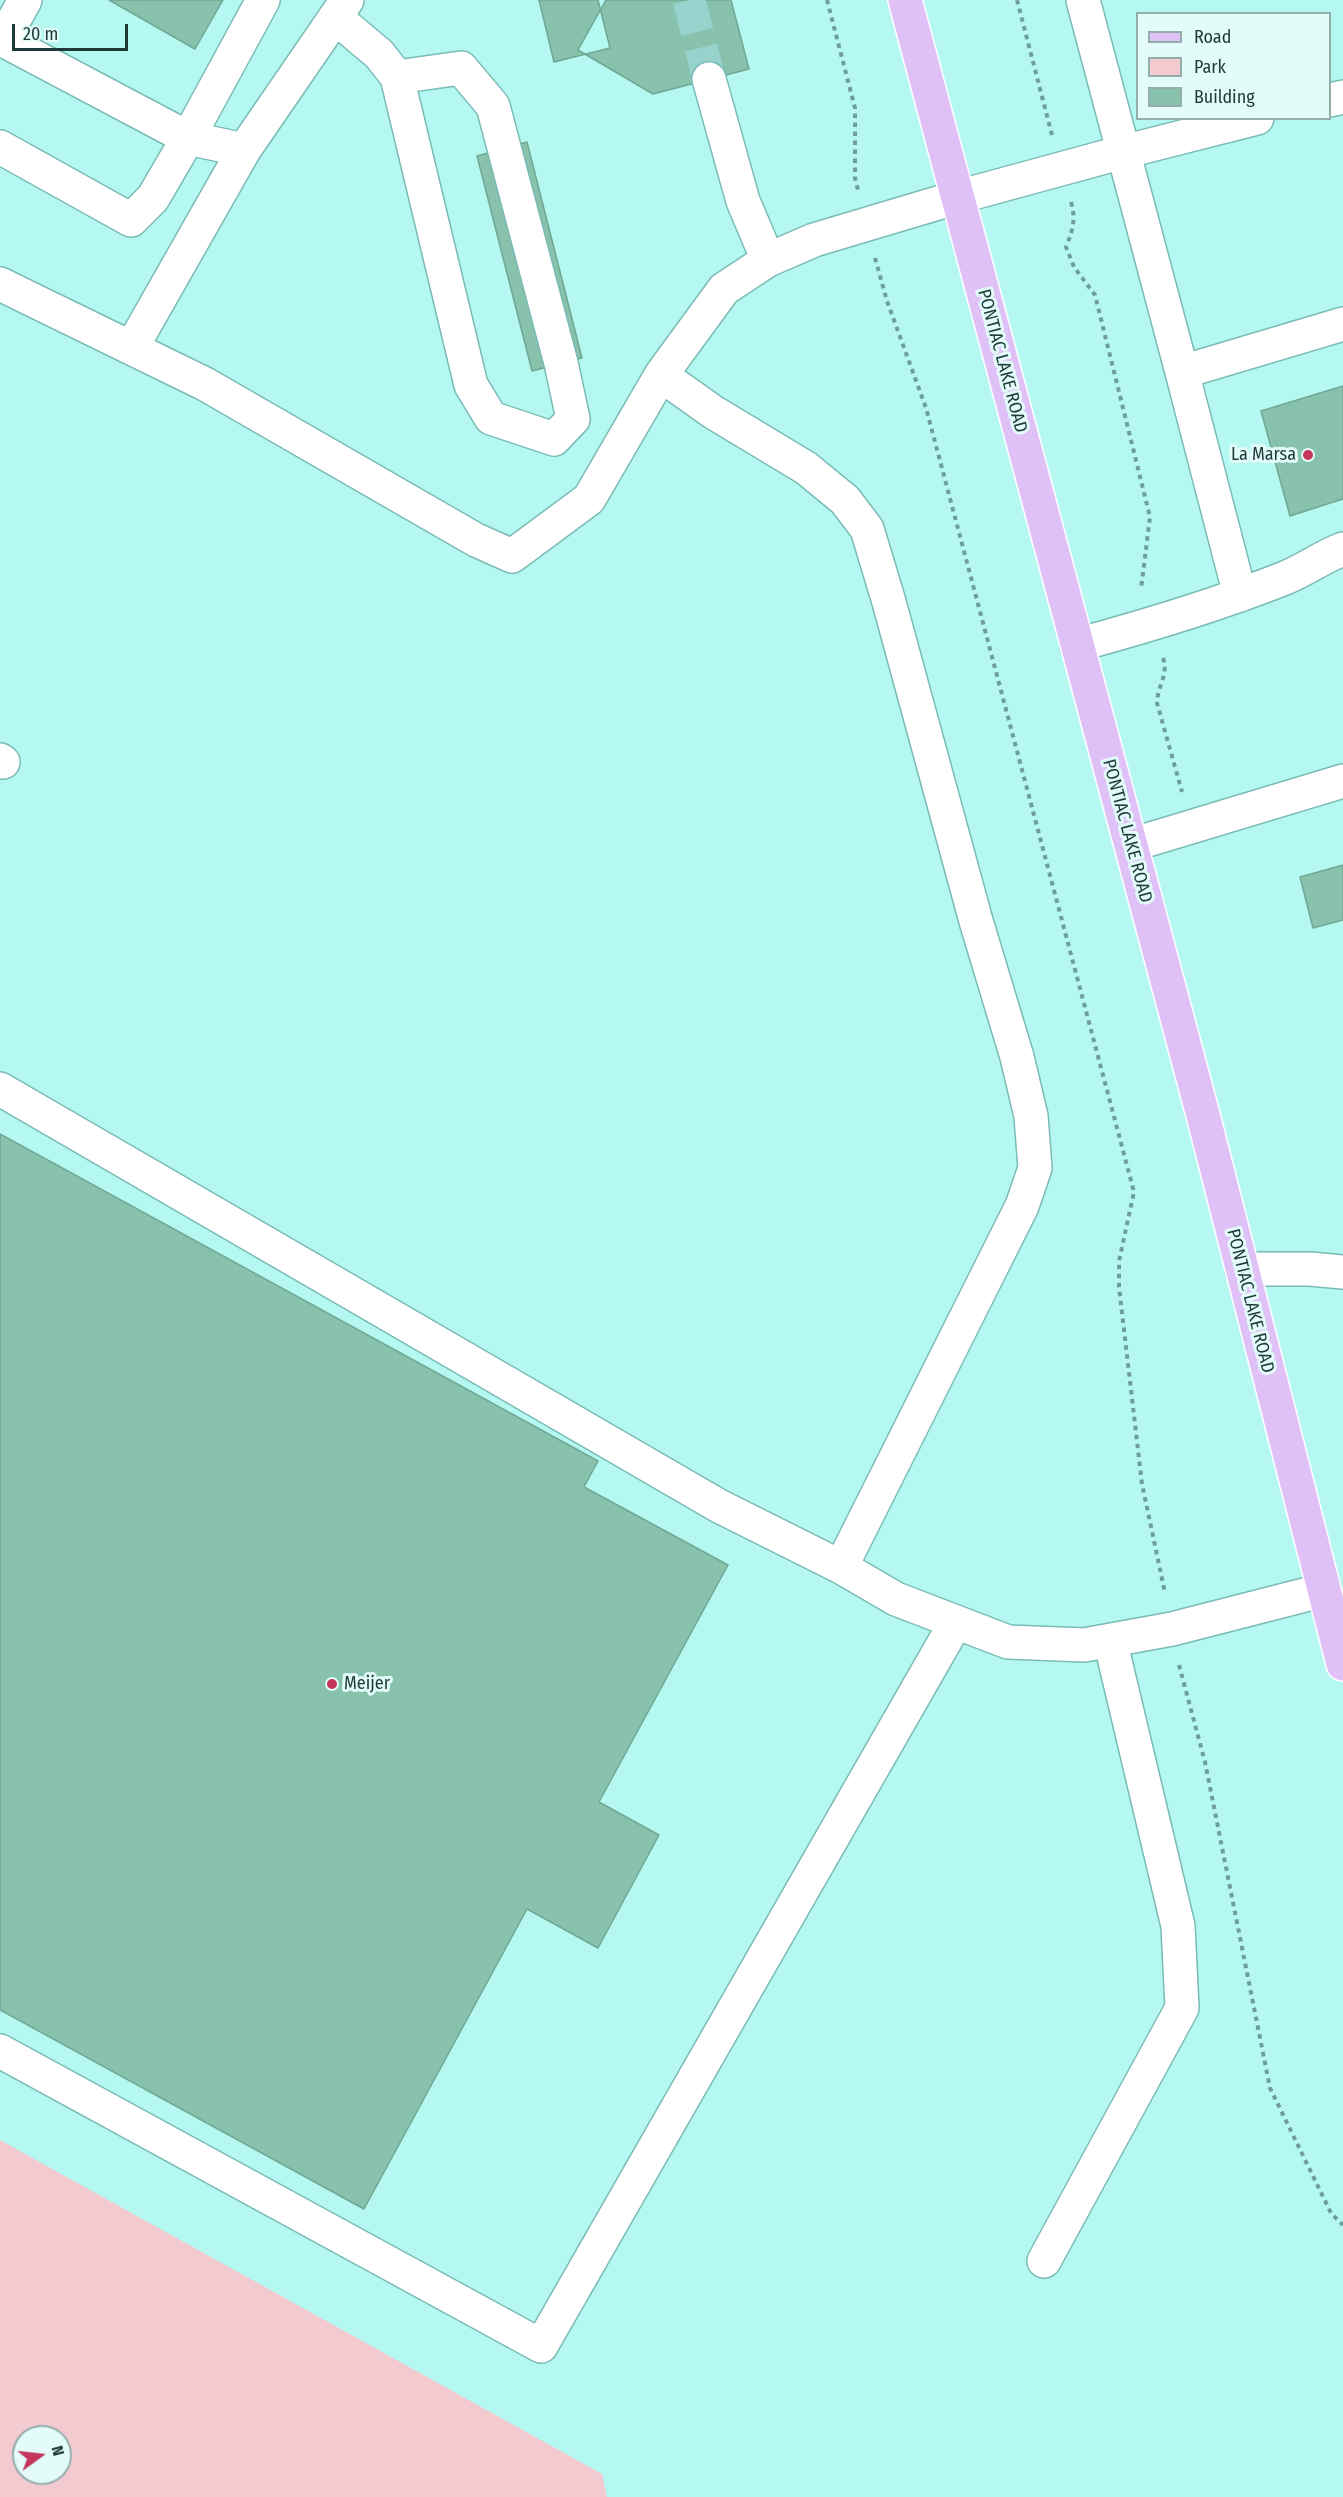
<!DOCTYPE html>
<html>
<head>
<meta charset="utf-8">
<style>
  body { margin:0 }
  #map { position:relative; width:1343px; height:2497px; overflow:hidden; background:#b5f8f2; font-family:"Fira Sans Condensed",sans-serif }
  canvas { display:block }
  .legend { position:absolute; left:1136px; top:12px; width:195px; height:108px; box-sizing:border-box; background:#e3fcfa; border:2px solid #94aeac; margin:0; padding:8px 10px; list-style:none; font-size:18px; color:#1e3937 }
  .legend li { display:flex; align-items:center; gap:12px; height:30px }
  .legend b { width:30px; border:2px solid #94aeac }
  .north { position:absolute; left:12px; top:2425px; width:60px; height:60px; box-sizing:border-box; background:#e3fcfa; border:2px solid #94aeac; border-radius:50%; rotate:75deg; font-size:16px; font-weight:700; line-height:24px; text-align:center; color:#1e3937 }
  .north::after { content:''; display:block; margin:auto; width:21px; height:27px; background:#c5365d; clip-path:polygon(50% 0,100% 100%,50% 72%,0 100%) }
  .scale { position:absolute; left:12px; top:24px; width:116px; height:27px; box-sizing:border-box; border:3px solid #1e3937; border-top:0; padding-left:8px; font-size:18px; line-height:21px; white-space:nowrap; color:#1e3937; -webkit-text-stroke:4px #e3fcfa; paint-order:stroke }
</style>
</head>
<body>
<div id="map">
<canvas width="1343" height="2497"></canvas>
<ul class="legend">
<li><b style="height:8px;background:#dfc1f7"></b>Road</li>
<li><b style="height:16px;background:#f3cad0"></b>Park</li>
<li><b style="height:16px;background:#88c1ac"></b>Building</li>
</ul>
<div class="north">N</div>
<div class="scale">20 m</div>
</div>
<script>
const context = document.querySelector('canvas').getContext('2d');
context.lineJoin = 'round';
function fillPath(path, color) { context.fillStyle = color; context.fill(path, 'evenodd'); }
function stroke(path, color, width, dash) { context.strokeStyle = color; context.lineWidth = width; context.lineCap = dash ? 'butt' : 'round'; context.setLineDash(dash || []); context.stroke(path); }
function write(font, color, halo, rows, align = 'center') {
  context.font = font + ' "Fira Sans Condensed",sans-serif'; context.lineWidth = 6; context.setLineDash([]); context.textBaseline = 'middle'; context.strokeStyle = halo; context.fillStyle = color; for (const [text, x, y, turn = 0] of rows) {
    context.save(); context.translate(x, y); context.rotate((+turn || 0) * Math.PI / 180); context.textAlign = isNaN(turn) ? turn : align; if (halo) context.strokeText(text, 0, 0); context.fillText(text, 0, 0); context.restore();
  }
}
const green = new Path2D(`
  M0 2140 602 2474 607 2497H0ZM24 2437H60V2473H24Z`);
const building = new Path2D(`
  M109 0H223L195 49Z
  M539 0H598L610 48 554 62Z
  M606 0H731L749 69 653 94 578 50Z
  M527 142 582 358 532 371 477 156Z
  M1343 386V499L1290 516 1261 411Z
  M1343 865V920L1313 928 1300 877Z
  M0 1134 598 1461 584 1487 728 1565 599 1802 659 1835 598 1948 527 1909 364 2209 0 2010Z`);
const minorTunnel = new Path2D(`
  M689 0 709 79`);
const path = new Path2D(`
  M827 0 855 108V178L858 190
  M1017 0 1052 135
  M1071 202C1076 219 1073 230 1066 247L1074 267 1095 295 1150 517 1141 589
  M875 258 887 301 926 408 1134 1192 1119 1261V1287L1142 1484 1165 1593
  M1163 658C1169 676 1157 686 1157 703L1182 792
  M1179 1665 1205 1762 1270 2088 1331 2213 1343 2225`);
const minor = new Path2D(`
  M25 0 3 40 188 138 244 150
  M1083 0 1182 372 1343 324
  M335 17 379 54 397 77 471 385 491 418 554 439 573 419 561 363 493 106 461 68 397 77
  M709 79 743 201 768 260
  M1330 100 1343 97
  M0 147 131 220 153 198 188 138 263 0
  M0 284 205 384 476 540 512 556 589 499 661 375 713 412 806 468 845 500 867 529 889 602 976 921 1017 1057 1031 1116 1035 1168 1022 1206 841 1567
  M132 347 244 150 347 0
  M1182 372 1240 595
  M661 375 724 289 768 260 814 240 958 197 1123 152 1257 118
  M1077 645C1147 626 1217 605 1285 578 1305 570 1322 557 1343 549
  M0 760 3 762
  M1131 845 1343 781
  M0 1089 719 1506 841 1567 896 1599 1008 1642 1084 1645 1172 1629 1324 1590
  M1242 1269H1310L1343 1272
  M0 2051 541 2346 956 1622
  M1044 2261 1182 2008 1178 1926 1110 1640`);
const major = new Path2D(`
  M905 0 1203 1115 1343 1664`);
const markers = [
  [1308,455,6,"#c5365d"],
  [332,1684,6,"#c5365d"]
];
const streetNames = [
  ["PONTIAC LAKE ROAD",1002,361,75],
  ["PONTIAC LAKE ROAD",1127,831,75],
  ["PONTIAC LAKE ROAD",1250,1301,76]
];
const poiNames = [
  ["La Marsa",1296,455],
  ["Meijer",344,1684,"left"]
];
fillPath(green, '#f3cad0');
fillPath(building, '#88c1ac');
stroke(building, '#6fa893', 1.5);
stroke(minorTunnel, '#97d2cd', 33, [33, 16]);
stroke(minor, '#7abbb6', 36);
stroke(major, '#fff', 36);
stroke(path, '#6e9e9a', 4, [4.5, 4.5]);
stroke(minor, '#fff', 33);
stroke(major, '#dfc1f7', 33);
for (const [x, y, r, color] of markers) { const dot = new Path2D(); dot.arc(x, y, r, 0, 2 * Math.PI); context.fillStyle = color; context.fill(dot); stroke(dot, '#e3fcfa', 2); }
write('18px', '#1e3937', '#e3fcfa', streetNames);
write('18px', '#1e3937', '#e3fcfa', poiNames, 'right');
</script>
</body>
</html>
